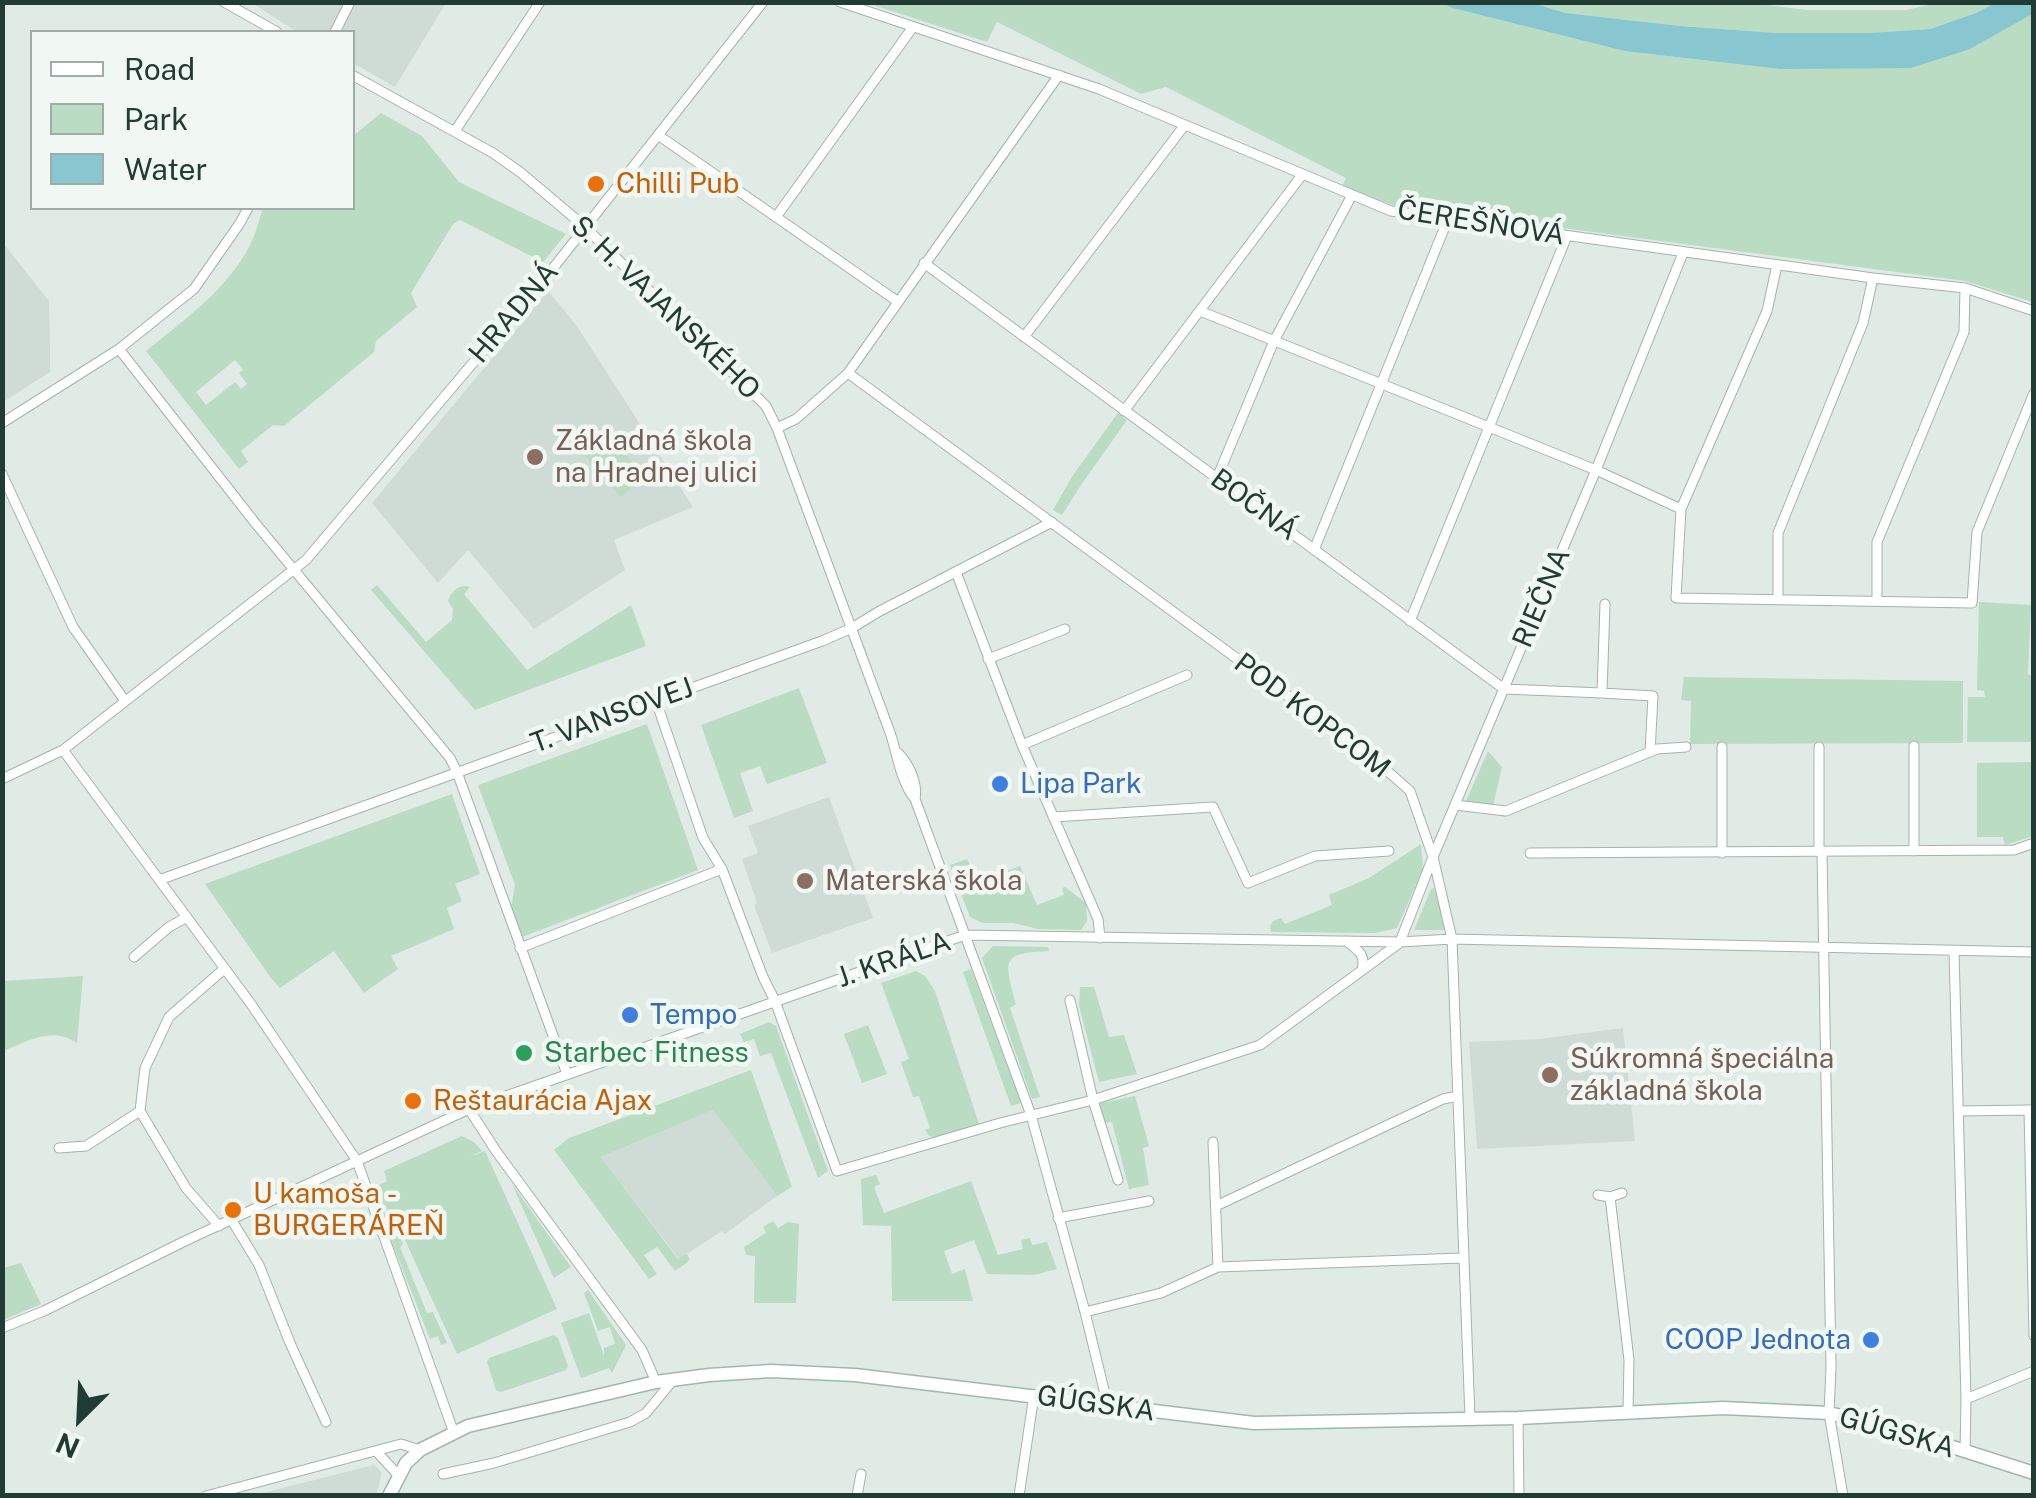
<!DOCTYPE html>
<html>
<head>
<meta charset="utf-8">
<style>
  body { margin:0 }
  #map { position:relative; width:2036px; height:1498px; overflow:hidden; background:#e0ebe6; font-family:"Public Sans",sans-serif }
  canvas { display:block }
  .frame { position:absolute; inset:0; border:5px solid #213c34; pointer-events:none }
  .legend { position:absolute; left:30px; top:30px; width:325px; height:180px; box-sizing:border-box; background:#f1f8f4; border:2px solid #9eada7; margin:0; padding:12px 18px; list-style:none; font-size:30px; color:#213c34 }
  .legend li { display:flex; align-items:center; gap:20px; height:50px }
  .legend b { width:50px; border:2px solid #9eada7 }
  .north { position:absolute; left:30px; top:1368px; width:100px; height:100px; -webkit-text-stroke:8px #f1f8f4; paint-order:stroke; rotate:204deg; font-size:28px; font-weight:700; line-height:40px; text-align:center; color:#213c34 }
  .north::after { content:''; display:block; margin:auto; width:35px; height:45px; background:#213c34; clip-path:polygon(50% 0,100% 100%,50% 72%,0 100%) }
</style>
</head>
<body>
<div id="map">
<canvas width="2036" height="1498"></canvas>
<div class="frame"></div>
<ul class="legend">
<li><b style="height:12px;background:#fff"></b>Road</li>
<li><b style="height:28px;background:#b9dcc3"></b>Park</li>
<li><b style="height:28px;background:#88c6d0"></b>Water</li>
</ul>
<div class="north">N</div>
</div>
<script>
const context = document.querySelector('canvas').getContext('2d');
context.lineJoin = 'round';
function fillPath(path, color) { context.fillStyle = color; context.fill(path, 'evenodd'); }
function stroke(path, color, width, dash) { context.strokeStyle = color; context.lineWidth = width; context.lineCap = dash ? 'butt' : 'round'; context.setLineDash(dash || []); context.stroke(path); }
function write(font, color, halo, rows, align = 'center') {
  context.font = font + ' "Public Sans",sans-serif'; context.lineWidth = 9; context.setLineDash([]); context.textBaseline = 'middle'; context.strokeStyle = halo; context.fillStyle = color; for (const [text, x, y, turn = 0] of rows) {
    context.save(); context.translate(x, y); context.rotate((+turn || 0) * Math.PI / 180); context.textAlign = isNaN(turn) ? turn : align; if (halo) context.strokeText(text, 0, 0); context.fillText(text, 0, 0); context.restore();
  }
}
const built = new Path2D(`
  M252 3H446L395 87 353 63 352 32H297Z
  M3 243 49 301 50 349V372L3 402Z
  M548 291 577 326 693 507 614 540 625 570 534 629 468 550 438 583 372 503Z
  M829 797 873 918 772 953 754 905 757 903 742 859 758 853 748 826Z
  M1623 1028 1635 1141 1477 1149 1469 1042 1540 1039Z
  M713 1110 777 1196 725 1234 722 1231 679 1259 601 1157Z
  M374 1465 382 1473 376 1495H255Z`);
const green = new Path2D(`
  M1741 2 1807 10H1906L1937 3H1995L1976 13 1930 29 1869 33H1777L1680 26 1566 13 1532 3Z
  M867 3H1442L1452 8 1624 51 1780 69 1970 49 2033 13V302L1965 281 1395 206 1342 187 1346 178 1166 87 1141 94 997 22 987 42Z
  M381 113 422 136 459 182 566 234 543 262 460 220 453 224 411 293 417 307 376 341 374 352 284 426 273 425 241 451 248 462 239 469 146 351C184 320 227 290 250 245 256 233 259 220 263 208H352L353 136ZM235 360 243 370 239 373 247 384 241 389 235 382 206 405 196 392Z
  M1118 413 1127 420 1081 485 1062 515 1053 510 1073 475Z
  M604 431 645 476 621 497 581 451Z
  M377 585 426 642 452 620 453 609 448 601C451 591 460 583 470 587L464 594 527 670 631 605 646 646 475 710 371 590Z
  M1979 602 2031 605 2028 674 2033 677V742H1967L1968 697H1985L1984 691 1977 690Z
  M1684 677 1963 681V740L1962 743 1690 744 1691 701 1681 700Z
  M799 688 827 763 767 784 760 766 740 773 753 811 734 818 701 725Z
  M647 724 698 870 522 937 511 908 515 885 478 785Z
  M1488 751 1502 767 1493 806 1468 803 1466 801Z
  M2033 762V836L2005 845 2003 837H1977V763Z
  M452 794 480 874 455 884 462 901 447 908 454 929 391 956 398 969 364 993 334 951 280 988 271 978 205 884Z
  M1421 844 1423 869 1397 928 1375 933 1271 932 1270 926 1273 921 1281 918 1285 924 1332 905 1329 895 1369 878Z
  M967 859 978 882 1020 866 1037 905 1064 895 1062 888 1065 887 1086 903 1087 921 1081 930 1038 929 1013 923H982L970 917 950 865Z
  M1434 888 1444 920V930H1414L1431 889Z
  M993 946 1048 947 1049 951C999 953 1005 961 1016 1004L1010 1008 1040 1097 1032 1099 982 958Z
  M971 969 1021 1103 1011 1106 963 972Z
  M916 971 925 976 935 991 979 1124 935 1137 929 1136 925 1130 930 1128 919 1096 913 1097 901 1062 909 1059 881 983Z
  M83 976 77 1043C51 1026 29 1041 3 1051V981Z
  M1080 987H1094L1109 1037 1124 1035 1137 1074 1099 1082 1079 1006Z
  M769 1022 776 1026 828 1171 818 1178 771 1053 760 1056 754 1039 744 1042 740 1034Z
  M868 1025 887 1074 862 1083 844 1034Z
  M751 1070 792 1187 777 1196 713 1110 601 1157 678 1259 687 1254 689 1258 688 1262 675 1271 657 1247 644 1255 657 1274 649 1279 554 1150 569 1138Z
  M1135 1096 1149 1146 1143 1148 1149 1185 1129 1189 1112 1122 1104 1123 1100 1108 1101 1103Z
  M462 1136 474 1142 482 1151 469 1157 485 1151 557 1309 457 1354 400 1229 397 1231 403 1244 400 1247 427 1313 433 1312 447 1343 441 1345 438 1336 430 1339 374 1196 377 1186 387 1181 384 1171Z
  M876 1175 880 1184 874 1187 884 1213 971 1181 998 1255 1023 1249 1021 1240 1030 1238 1032 1245 1047 1242 1057 1269 1034 1275 987 1274 974 1240 944 1251 952 1274 965 1269 973 1301H892L891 1226 863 1225 861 1179Z
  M512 1184 571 1267 554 1278 552 1274Z
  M773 1221 778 1228 788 1222 799 1224 796 1303H754L755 1256 746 1255 744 1247 766 1233 763 1227Z
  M21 1263 41 1304 3 1320V1268Z
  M588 1290 626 1345 612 1373 609 1368 581 1378 561 1323 589 1313 604 1356V1348L615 1344 610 1327 598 1331 584 1293Z
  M554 1335 558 1338 568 1366 566 1370 501 1392 496 1390 487 1362 489 1358Z`);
const water = new Path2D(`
  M1442 3H1532L1566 13 1680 26 1777 33H1869L1930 29 1976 13 1995 3H2033L2034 13 1970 49 1911 68 1780 69 1624 51 1452 8Z`);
const minor = new Path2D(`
  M224 2 277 32
  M840 2 1099 89 1391 211 1873 278 1965 288 2034 311
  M335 32 350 2
  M352 75 493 153 520 172 584 226 766 406 777 428C813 527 850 627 888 727 897 749 899 780 915 799L1031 1115 1085 1312 1108 1406
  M455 131 540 2
  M658 135 897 301
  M776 217 913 27
  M924 263 1504 689 1602 693 1605 604
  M1777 265 1767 311 1681 509 1676 598 1972 603 1977 532 2034 393
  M1200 311 1596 470 1681 509
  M1024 337 1184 126
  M119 349 256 524 450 758 457 772 567 1074
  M848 373 1375 760 1410 791 1433 857 1452 939 1470 1418
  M1124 411 1302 175
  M2 423 119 349 194 289 240 223 248 208
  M777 428 796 419 848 373 1059 75
  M2 474 73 627 125 701
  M1217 478 1274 341 1352 195
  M1314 550 1448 219
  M956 572 1022 745 1098 919 1100 938
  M1778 598V533L1863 323 1873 278
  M1877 601V542L1964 332 1965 288
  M1410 621 1567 236
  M988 659 1065 629
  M1602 693 1653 696 1650 752
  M656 701 703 838 722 869 763 977 775 1001 837 1171 1000 1123 1093 1100 1260 1045 1398 944
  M1022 745 1187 675
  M1722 747V853
  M1819 747V852
  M63 750 251 1004 357 1161 454 1433
  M898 753C909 764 918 783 915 799
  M2 779 63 750 306 560 550 272 763 2
  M1455 805 1506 811 1657 749 1686 747
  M1053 817 1213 807 1248 883 1315 856 1389 851
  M1914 851V746
  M1822 852 1831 1367 1829 1413 1843 1496
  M1530 853 2014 850 2034 843
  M159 880 822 641 852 628 878 612 1052 522
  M1346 941C1358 950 1366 954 1362 970
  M1400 942 1433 857 1596 470 1683 253
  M520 948 722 869
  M1954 951 1966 1399 1965 1452
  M134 957 169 927 187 917
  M1070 1000 1093 1100 1118 1180
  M469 1109 496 1151 642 1350 656 1382
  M2029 1110 2034 1336
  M1958 1111 2031 1110
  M1213 1142 1218 1267
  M59 1148 86 1146 140 1111
  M1598 1195 1610 1197 1622 1193
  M1610 1197 1629 1360 1628 1412
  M1216 1206 1443 1099 1458 1096
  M1058 1218 1149 1201
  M231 1219 259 1265 290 1343 326 1422
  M219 1226 186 1188 140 1111 145 1068 169 1017 224 969
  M1085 1312 1161 1293 1218 1267 1462 1258
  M2 1328 44 1311 185 1241 469 1109 965 935 1400 942 1452 939 2034 952
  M1966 1399 2034 1371
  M1518 1418 1519 1496
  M376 1451 399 1476
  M443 1474 494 1463 630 1422 646 1413 674 1379
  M206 1496 401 1444 420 1450
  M857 1496 861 1474
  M1019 1496 1034 1395`);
const secondary = new Path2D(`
  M389 1496 406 1463 420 1450 468 1426 656 1382 709 1375 771 1371 855 1375 1254 1423 1518 1418 1723 1408 1829 1413 1899 1430 2034 1473`);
const markers = [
  [596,184,10,"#e8710a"],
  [535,457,10,"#8d6e63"],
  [1000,784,10,"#3f7fe0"],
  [805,881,10,"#8d6e63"],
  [630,1015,10,"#3f7fe0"],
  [524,1053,10,"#2e9e5b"],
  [1550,1075,10,"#8d6e63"],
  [413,1101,10,"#e8710a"],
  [233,1210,10,"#e8710a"],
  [1871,1340,10,"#3f7fe0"]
];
const foodNames = [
  ["Chilli Pub",616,184],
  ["Reštaurácia Ajax",433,1101],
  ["U kamoša -",253,1194],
  ["BURGERÁREŇ",253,1226]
];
const streetNames = [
  ["ČEREŠŇOVÁ",1481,223,9],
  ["S. H. VAJANSKÉHO",665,308,44],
  ["HRADNÁ",514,313,-50],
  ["BOČNÁ",1254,505,36],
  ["RIEČNA",1542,598,-67],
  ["T. VANSOVEJ",612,716,-20],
  ["POD KOPCOM",1312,716,37],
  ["J. KRÁĽA",894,960,-19],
  ["GÚGSKA",1096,1404,8],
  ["GÚGSKA",1897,1433,16]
];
const educationNames = [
  ["Základná škola",555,441],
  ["na Hradnej ulici",555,473],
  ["Materská škola",825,881],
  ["Súkromná špeciálna",1570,1059],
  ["základná škola",1570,1091]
];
const shopNames = [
  ["Lipa Park",1020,784],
  ["Tempo",650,1015],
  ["COOP Jednota",1851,1340,"right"]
];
const leisureNames = [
  ["Starbec Fitness",544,1053]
];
fillPath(built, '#cfdbd5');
fillPath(green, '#b9dcc3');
fillPath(water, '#88c6d0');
stroke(minor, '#a3b3ad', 11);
stroke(secondary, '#9fb7ae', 15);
stroke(minor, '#fff', 9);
stroke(secondary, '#fff', 12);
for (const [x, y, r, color] of markers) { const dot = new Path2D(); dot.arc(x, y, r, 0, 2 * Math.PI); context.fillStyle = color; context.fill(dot); stroke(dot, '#f1f8f4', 4); }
write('28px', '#c56008', '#f1f8f4', foodNames, 'left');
write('28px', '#213c34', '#f1f8f4', streetNames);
write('28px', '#785e54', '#f1f8f4', educationNames, 'left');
write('28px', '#366cbe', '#f1f8f4', shopNames, 'left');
write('28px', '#27864d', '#f1f8f4', leisureNames, 'left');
</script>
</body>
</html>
